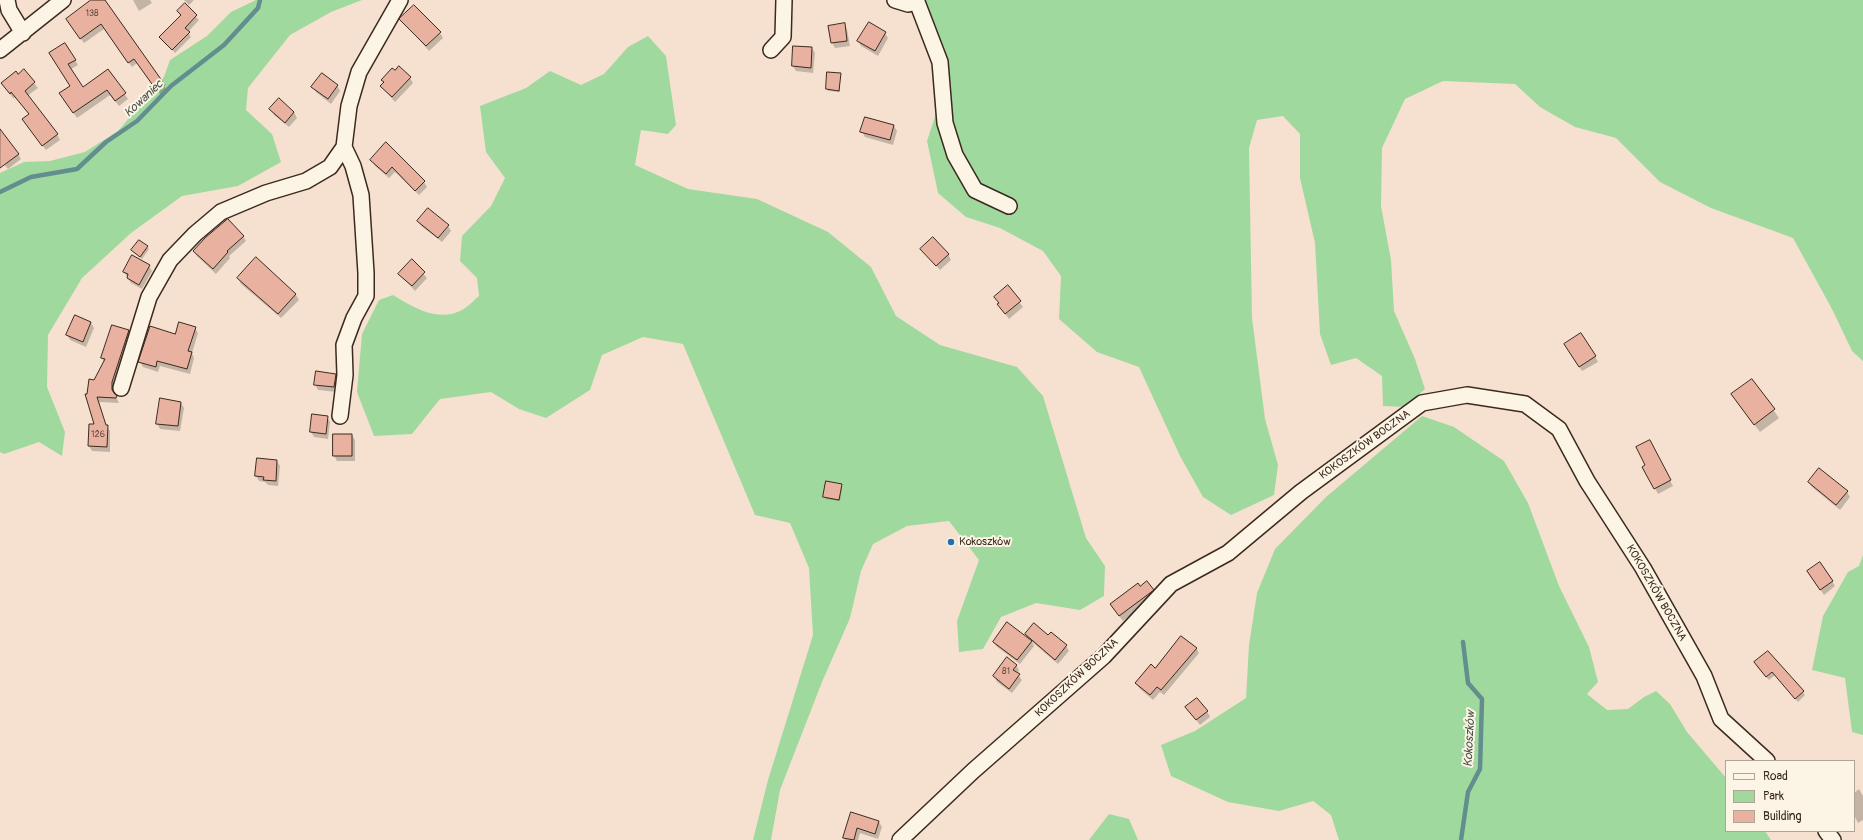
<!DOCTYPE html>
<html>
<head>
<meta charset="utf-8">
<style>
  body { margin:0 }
  #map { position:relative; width:1863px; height:840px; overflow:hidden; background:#f6e1d0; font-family:Pangolin,sans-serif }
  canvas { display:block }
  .legend { position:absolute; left:1725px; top:760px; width:130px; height:72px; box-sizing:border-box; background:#fcf5e5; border:1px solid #afa495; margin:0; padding:5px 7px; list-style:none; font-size:12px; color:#3b2a1e }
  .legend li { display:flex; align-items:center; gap:8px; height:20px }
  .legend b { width:20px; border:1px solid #afa495 }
</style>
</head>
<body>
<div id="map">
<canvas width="1863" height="840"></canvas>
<ul class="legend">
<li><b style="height:5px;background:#fcf5e5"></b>Road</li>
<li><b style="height:11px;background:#a0d99e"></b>Park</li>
<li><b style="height:11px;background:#e9b19f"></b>Building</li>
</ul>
</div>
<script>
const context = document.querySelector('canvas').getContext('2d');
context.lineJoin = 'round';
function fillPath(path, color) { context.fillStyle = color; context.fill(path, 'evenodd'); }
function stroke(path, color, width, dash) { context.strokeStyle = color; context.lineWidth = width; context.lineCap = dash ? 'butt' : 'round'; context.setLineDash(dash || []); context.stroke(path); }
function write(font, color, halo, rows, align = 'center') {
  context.font = font + ' Pangolin,sans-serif'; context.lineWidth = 4; context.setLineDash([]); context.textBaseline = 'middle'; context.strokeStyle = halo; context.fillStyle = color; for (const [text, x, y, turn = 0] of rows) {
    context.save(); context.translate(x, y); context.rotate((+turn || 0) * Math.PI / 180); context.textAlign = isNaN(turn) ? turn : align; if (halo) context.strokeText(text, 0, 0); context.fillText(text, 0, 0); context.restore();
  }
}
const green = new Path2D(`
  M256 0H362L331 12 290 35 248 88 246 110 272 134 281 162 238 186 182 196 131 233 82 278 48 335 47 387 65 432 62 456 39 442 4 454 0 452V173L24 162 50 161 85 152 118 131 164 77 170 60 207 36 231 12Z
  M921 0H1863V361L1852 351 1832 309 1793 238 1711 208 1660 182 1616 138 1575 127 1540 107 1515 84 1443 81 1405 99 1382 148 1381 206 1391 260 1394 311 1415 359 1425 389 1406 407 1383 406 1382 376 1356 358 1331 365 1320 334 1315 243 1300 178V134L1283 116 1257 120 1249 148 1252 318 1265 419 1278 465 1274 495 1231 515 1203 497 1180 456 1139 367 1097 352 1059 319 1061 276 1043 251 1000 228 966 217 938 193 927 141 941 98Z
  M648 36 666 56 676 125 668 134 641 130 635 165 688 189 757 199 828 232 871 267 896 316 940 345 1017 367 1043 396 1086 538 1105 566 1104 596 1080 610 1036 603 1001 617 983 649 959 652 957 621 979 560 949 521 907 526 873 544 861 571 850 618 822 682 780 790 771 840H753L768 780 813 635 809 568 790 523 755 515 683 344 643 337 602 355 590 390 546 418 519 409 491 392 440 399 412 434 374 436 357 392 362 334 379 300 393 295C413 307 436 322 460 311 467 308 473 301 479 296L477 278 460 261 462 236 491 206 505 178 486 152 480 106 526 88 550 71 581 85 604 74 628 47Z
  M1422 416 1454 427 1504 461 1528 503 1559 586 1589 647 1598 682 1587 694 1607 710 1628 709 1644 697 1656 691 1670 704 1687 732 1726 778V831H1765L1771 840H1339L1331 815 1313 801 1279 811 1228 802 1171 776 1161 745 1195 731 1246 698 1249 645 1257 593 1275 549 1326 497Z
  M1863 555V735L1852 732 1845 678 1812 670 1823 616 1848 572 1859 566Z
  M1109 814 1129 819 1138 840H1089Z`);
const shadow = new Path2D(`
  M93 0H104L167 90 161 95 137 63 132 67 104 29 84 43 70 24Z
  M133 0H150L152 3 139 11Z
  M184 0H194L189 5Z
  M185 5 199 20 188 32 191 37 175 53 161 37 181 16 178 12Z
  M401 19 440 33 443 38 429 51Z
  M844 24 847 29 850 46 835 48 832 43 830 26Z
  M885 33 888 38 878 56 861 46 858 41Z
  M65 44 78 65 63 74Z
  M794 47 812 48 815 53 813 73 796 71 793 66Z
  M24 70 38 88 27 96 13 98 2 83Z
  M108 70 128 99 119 106 110 95 77 118 64 99 83 88Z
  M840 74V92L828 91 827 89Z
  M410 78 413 83 395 102 381 86 384 83 382 80Z
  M337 85 340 91 331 104 316 92 313 87Z
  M279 100 294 112 297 118 289 127 274 115 271 109Z
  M23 120 57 134 60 140 46 150Z
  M894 126 897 131 893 145 865 137 862 132Z
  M0 143 18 154 21 159 8 169 0 159Z
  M386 143 424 182 427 187 419 195 395 172 389 178 375 166 372 161Z
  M418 221 448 226 451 231 442 242 421 226Z
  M243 236 246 241 229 256 230 258 216 274 197 256 194 251Z
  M139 241 149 249 142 259 132 250Z
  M921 249 948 254 951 260 940 270Z
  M132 257 149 266 152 271 142 289 131 283 124 272Z
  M256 259 296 295 299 300 281 318 241 284 238 278Z
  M412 261 427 278 415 291 400 274Z
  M1008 287 1023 307 1009 319 998 304Z
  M91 323 94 328 86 347 70 340 67 335Z
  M112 326 129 331 132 336 114 388 115 395 119 403 99 402 106 426 110 431V452L92 451 89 446 96 425 95 381 104 362 102 358Z
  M195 328 198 333 192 353 194 358 190 374 160 366 158 372 143 367 140 362 176 335Z
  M1568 349 1595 356 1598 362 1582 371Z
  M335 375 338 380 337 392 318 390 315 384Z
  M1752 380 1779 418 1760 432 1737 402Z
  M181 403 184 408 180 431 160 429 157 423Z
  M327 417 330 422 328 439 314 437 311 432Z
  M352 435 355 440V461H337L334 455Z
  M1649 441 1673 486 1658 494 1644 467 1647 466Z
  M277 461 280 466 278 486 268 485 265 482 259 481 256 476Z
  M1809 482 1847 492 1850 497 1840 510 1812 487Z
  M841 485 842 487 840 501 826 499 825 497Z
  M1811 576 1832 581 1835 586 1824 595Z
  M1140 587 1153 590 1156 595 1123 621 1114 609Z
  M1026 635 1049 637 1066 646 1069 651 1058 664 1032 642 1034 646 1020 664 996 646 994 642 1029 640Z
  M1196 648 1199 653 1164 695 1160 692 1153 700 1139 688 1136 683 1155 670Z
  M1768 652 1803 692 1805 695 1798 702 1775 675 1769 680 1757 667 1755 663Z
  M1016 665 1019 670 1017 674 1022 680 1012 693 997 682 994 676Z
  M1187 708 1207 711 1210 717 1200 725Z
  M1859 789 1863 796V820L1858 823 1854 815V793Z
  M852 813 879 822 882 827 878 839 860 833 858 840H845L844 838Z`);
const stream = new Path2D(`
  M0 192 31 177 77 169 106 142 137 121 171 86 224 45 258 8 260 0
  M1461 840 1468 792 1480 769 1482 699 1468 683 1463 642`);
const building = new Path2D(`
  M91 0H105L165 85 157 91 134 59 128 63 101 24 80 39 66 19Z
  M185 3 197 15 185 28 190 32 172 50 159 37 181 15 177 11Z
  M414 5 441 32 426 46 399 19Z
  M869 22 886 32 875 51 857 41Z
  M845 23 847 41 831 43 828 26Z
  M65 43 76 60 68 64 83 87 108 69 126 93 115 101 107 90 73 113 59 93 70 86 49 53Z
  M793 46 812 47 811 68 792 66Z
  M399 66 411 77 392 97 380 86 384 82 381 80 392 68 395 70Z
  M24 69 35 82 25 91 58 134 42 146 22 119 29 114 11 92 10 94 1 83 16 71 18 74Z
  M827 72 841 73 839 91 826 89Z
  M322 73 338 85 328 99 311 87Z
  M279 98 294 112 285 123 269 109Z
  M865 117 894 125 890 140 860 132Z
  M0 129 19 154 0 168Z
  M386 142 425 181 415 191 392 167 386 174 370 160Z
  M428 208 449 225 438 238 417 221Z
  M228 219 244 236 227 251 228 252 213 269 193 251 205 238Z
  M933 237 949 254 936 266 920 249Z
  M139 240 148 246 140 257 131 250Z
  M132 255 150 265 139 285 127 278 128 274 123 272Z
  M256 257 296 294 278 314 237 278Z
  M412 259 425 272 412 286 398 274Z
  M1008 285 1021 301 1005 314 997 304 999 303 994 297Z
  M75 315 91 322 83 342 66 335Z
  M179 322 196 327 188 351 192 352 187 369 157 361 156 367 138 362 150 326 175 334Z
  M112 325 129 330 112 382V390L117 396 116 398 97 397 106 425H108L107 447 88 446 89 424H94L85 394H87L89 379 94 380 105 359 101 358Z
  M1581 333 1596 356 1579 367 1564 344Z
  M316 371 336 374 334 387 314 385Z
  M1752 379 1775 409 1754 425 1731 394Z
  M160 398 181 402 178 426 156 424Z
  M312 414 328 416 326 434 310 432Z
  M333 434H352V456H333Z
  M1650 440 1671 480 1654 489 1642 467 1645 465 1636 447Z
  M257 458 277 460 276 481 263 480 264 477 255 476Z
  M1819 468 1848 491 1836 505 1808 482Z
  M826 481 842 484 839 500 823 497Z
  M1820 562 1833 581 1820 590 1807 571Z
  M1147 581 1154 590 1119 616 1110 604 1138 583 1140 586Z
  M1007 622 1032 641 1017 660 993 642Z
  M1034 623 1048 635 1051 632 1067 645 1055 660 1025 634Z
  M1181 636 1197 648 1161 690 1157 687 1150 695 1135 683 1151 664 1155 668Z
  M1768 651 1804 691 1795 699 1772 672 1766 677 1754 662Z
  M1007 657 1017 665 1013 670 1020 674 1009 689 993 676Z
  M1197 698 1208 711 1196 720 1185 707Z
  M851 812 879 821 875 834 857 828 854 840 843 838Z`);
const minor = new Path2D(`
  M7 0 9 10 23 33
  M895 0 908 4 917 2V0
  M917 2 940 62 945 123 955 155 975 190 1009 206
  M0 50 63 0
  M771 50 783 37 784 0
  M121 388 149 297 170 260 195 234 221 212 266 193 306 181 330 167 344 147
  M340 416 345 375 344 345 354 318 366 296V273L361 195 353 166 344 147 349 106 359 72 400 0
  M1826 831 1833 840
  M900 840 973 771 1104 656 1171 584 1228 553 1301 492 1422 403 1467 395 1525 404 1559 429 1587 481 1643 568 1704 676 1721 719 1767 761`);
const markers = [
  [951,542,4,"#1f6fb2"]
];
const numberNames = [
  ["138",92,14],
  ["126",98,435],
  ["81",1006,672]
];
const streetNames = [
  ["KOKOSZKÓW BOCZNA",1365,445,-36],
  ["KOKOSZKÓW BOCZNA",1656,593,60],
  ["KOKOSZKÓW BOCZNA",1077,678,-43]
];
const poiNames = [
  ["Kokoszków",959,542]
];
const waterNames = [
  ["Kowaniec",144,99,-43],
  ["Kokoszków",1470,739,-87]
];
fillPath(green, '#a0d99e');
fillPath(shadow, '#0003');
stroke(stream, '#638d8e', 4.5);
fillPath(building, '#e9b19f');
stroke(building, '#3b2a1e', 1);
stroke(minor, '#3b2a1e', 18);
stroke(minor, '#fcf5e5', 15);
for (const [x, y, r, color] of markers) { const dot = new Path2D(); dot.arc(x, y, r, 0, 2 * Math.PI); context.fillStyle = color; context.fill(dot); stroke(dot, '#fcf5e5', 1.5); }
write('9px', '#664c3e', null, numberNames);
write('11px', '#3b2a1e', '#fcf5e5', streetNames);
write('11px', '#3b2a1e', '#fcf5e5', poiNames, 'left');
write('italic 12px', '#4c534c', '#fcf5e5', waterNames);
</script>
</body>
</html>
